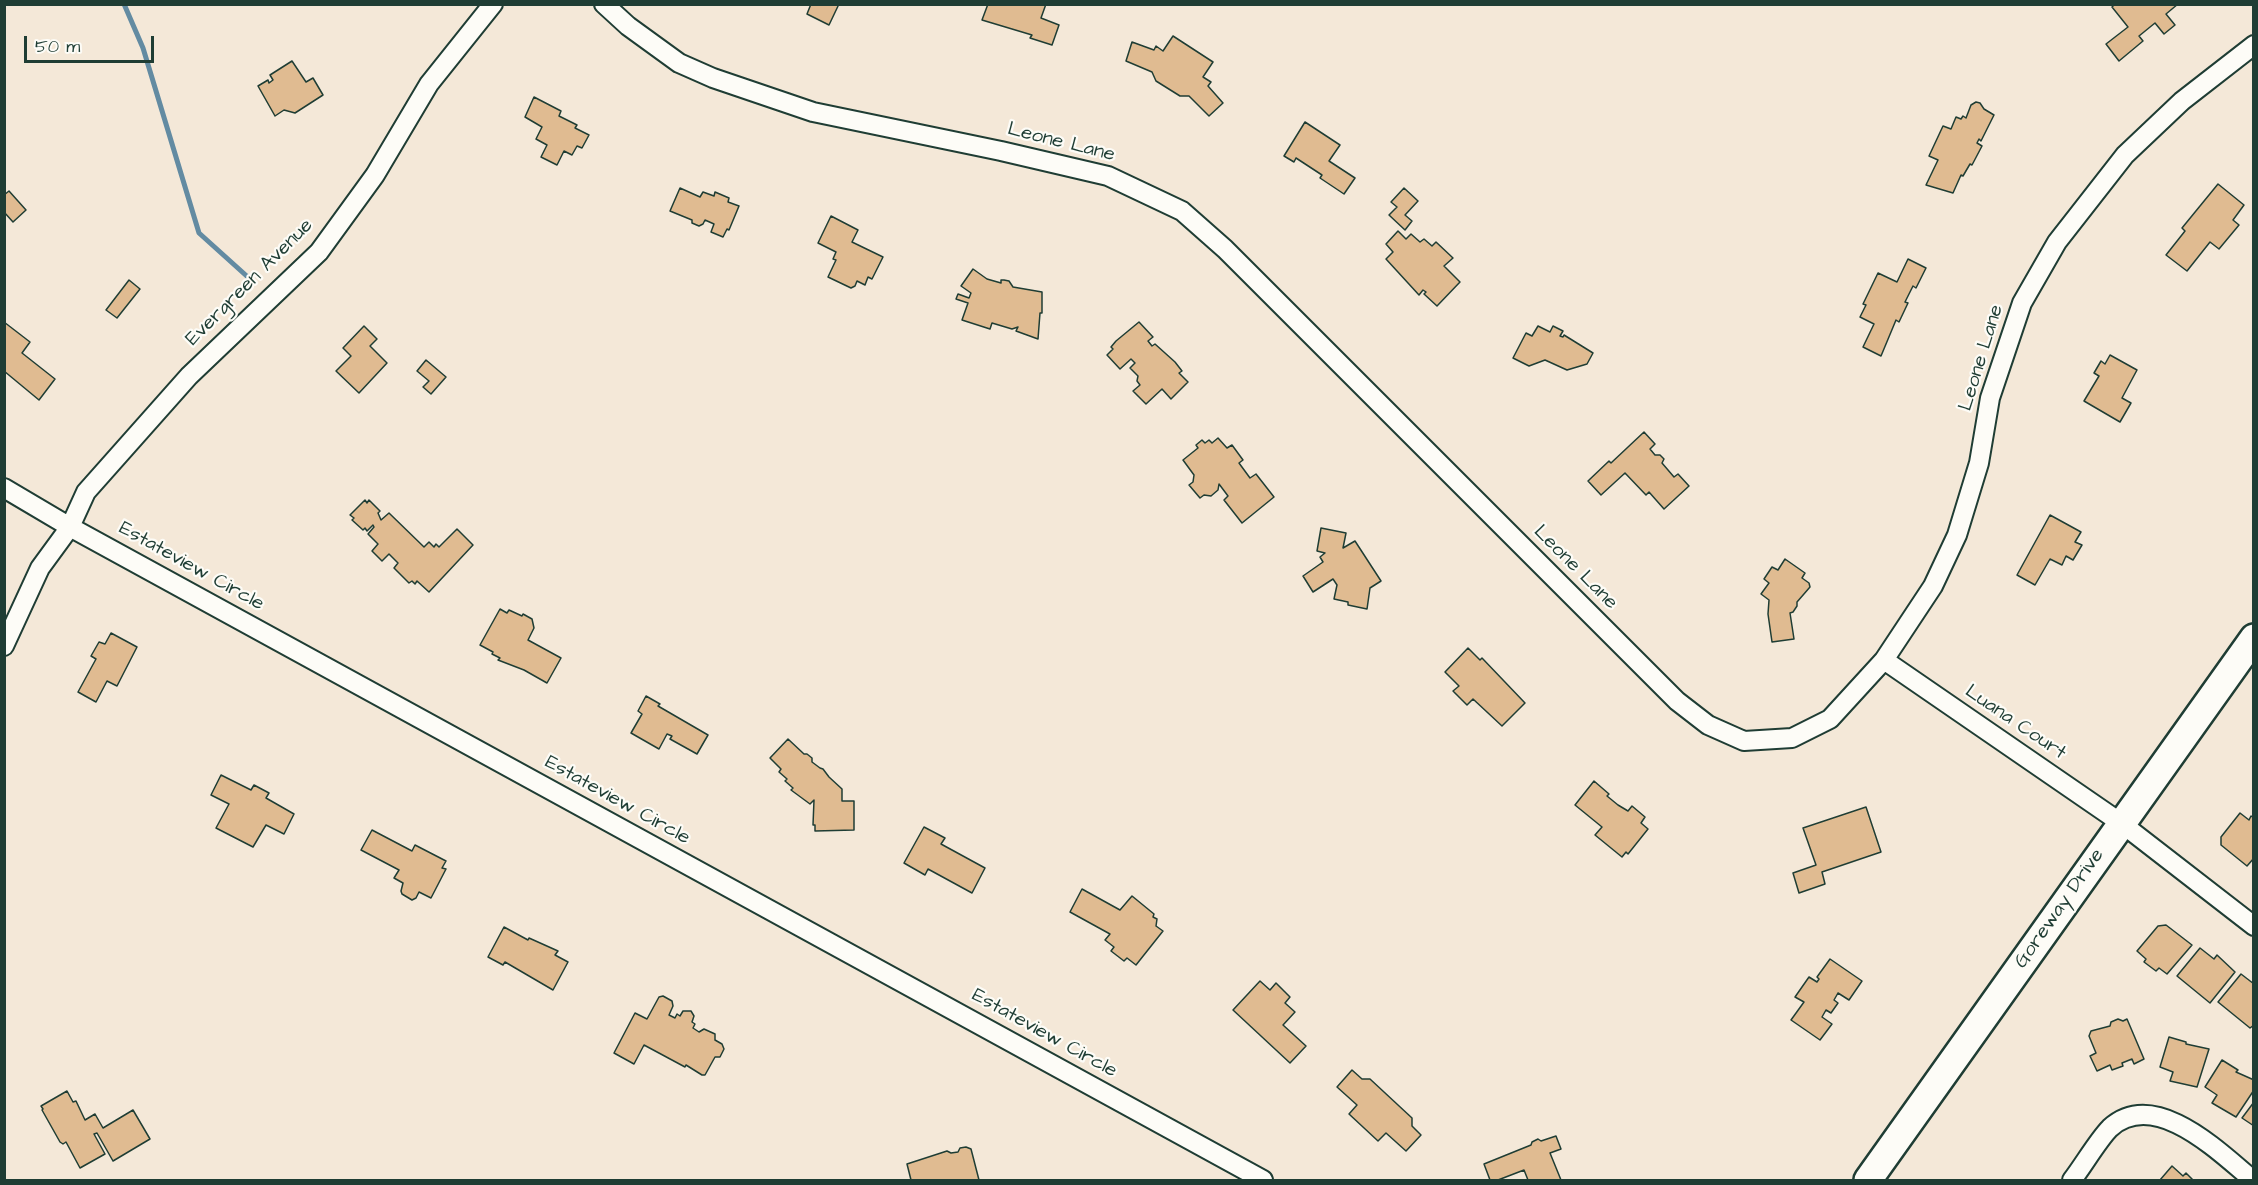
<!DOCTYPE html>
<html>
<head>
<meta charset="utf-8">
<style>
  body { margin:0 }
  #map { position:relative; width:2258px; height:1185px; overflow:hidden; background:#f4e8d8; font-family:"Architects Daughter",sans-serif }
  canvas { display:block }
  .frame { position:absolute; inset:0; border:6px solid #1f3d34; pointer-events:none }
  .scale { position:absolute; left:24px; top:36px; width:130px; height:27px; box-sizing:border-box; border:3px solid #1f3d34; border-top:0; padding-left:8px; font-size:18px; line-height:21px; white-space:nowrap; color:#1f3d34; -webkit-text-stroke:4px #fdfcf7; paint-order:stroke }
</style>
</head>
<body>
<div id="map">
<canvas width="2258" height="1185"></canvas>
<div class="frame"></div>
<div class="scale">50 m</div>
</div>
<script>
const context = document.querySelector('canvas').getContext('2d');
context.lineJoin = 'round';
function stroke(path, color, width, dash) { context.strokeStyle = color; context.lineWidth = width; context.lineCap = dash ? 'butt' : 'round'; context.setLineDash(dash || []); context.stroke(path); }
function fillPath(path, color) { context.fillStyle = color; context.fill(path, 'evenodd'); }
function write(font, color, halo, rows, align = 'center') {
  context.font = font + ' "Architects Daughter",sans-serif'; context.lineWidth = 4.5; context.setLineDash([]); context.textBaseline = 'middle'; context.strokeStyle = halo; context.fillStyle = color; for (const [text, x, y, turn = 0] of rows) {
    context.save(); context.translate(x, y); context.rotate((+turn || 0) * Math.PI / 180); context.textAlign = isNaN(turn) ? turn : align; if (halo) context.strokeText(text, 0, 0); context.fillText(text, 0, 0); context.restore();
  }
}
const stream = new Path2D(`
  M124 4 143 48 199 233 250 279`);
const building = new Path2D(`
  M811 4H839L829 25 807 14Z
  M988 4H1046L1041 18 1059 25 1052 45 1030 38 1032 35 982 20Z
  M2115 4H2178L2166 14 2175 25 2164 34 2155 23 2139 36 2143 41 2119 61 2106 44 2128 27 2112 7Z
  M1173 36 1213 62 1203 77 1211 82 1208 86 1223 103 1209 116 1189 96H1180L1156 81 1152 72 1126 61 1132 42 1154 50 1156 46 1163 51Z
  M292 61 306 82 313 78 323 95 295 113 284 110 275 116 258 86 268 80 269 83 273 80 270 75Z
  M534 97 561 111 559 116 577 125 575 128 589 135 582 148 577 146 572 155 564 151 557 165 541 157 547 145 536 139 542 127 525 117Z
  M1976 102 1980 103 1984 109 1994 115 1981 141 1979 139 1977 143 1982 146 1972 165 1970 164 1963 176 1961 175 1953 193 1926 185 1938 160 1929 156 1943 126 1951 129 1956 117 1961 119 1963 116 1966 118 1971 105Z
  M1305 122 1340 145 1329 161 1355 178 1344 194 1320 178 1322 175 1296 158 1294 162 1284 156Z
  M2218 184 2244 205 2233 220 2239 225 2219 249 2210 242 2187 271 2166 255 2185 231 2182 228Z
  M680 188 700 197 703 192 714 196 715 192 729 198 728 202 739 206 729 230 727 229 723 237 711 232 714 224 705 220 703 224 699 226 692 223V220L670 211Z
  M1404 188 1418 201 1405 215 1412 221 1405 230 1389 215 1397 207 1391 202Z
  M9 191 26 210 13 222 4 212V195Z
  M831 216 858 230 852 242 883 257 872 279 868 277 865 285 857 281 855 286 851 288 828 277 836 260 833 259 836 252 818 243Z
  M1398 231 1406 239 1411 234 1420 242 1424 239 1432 246 1436 242 1453 258 1444 266 1460 282 1437 306 1424 294 1426 292 1423 290 1419 295 1386 259 1393 252 1386 244Z
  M1908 259 1926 268 1916 288 1913 286 1905 302 1908 303 1899 322 1896 320 1881 356 1863 347 1874 324 1860 317 1866 305 1863 304 1878 273 1897 282Z
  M973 269 987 279 1001 283V280H1004L1009 281 1013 287 1042 292V313H1040L1038 339 1016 331 1018 327 1012 329 992 323 990 329 962 320 968 303 956 299 958 294 969 298 971 293 961 286Z
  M129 280 140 289 117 318 106 310Z
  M4 322 30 342 22 353 55 379 39 400 4 371Z
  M1139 322 1153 337 1148 341 1152 346 1155 344 1175 362 1182 371 1179 373 1188 382 1171 399 1162 389 1146 404 1133 391 1140 385 1137 381 1138 376 1130 368 1135 363 1131 359 1120 369 1107 355 1113 349 1111 347 1116 341Z
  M364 326 377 339 370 346 387 363 359 393 336 371 351 356 343 348Z
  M1538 326 1550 332 1553 326 1563 331 1560 336 1563 337 1564 335 1593 353 1587 364 1567 370 1545 360 1529 366 1513 358 1526 333 1532 336Z
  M2110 355 2137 370 2122 398 2131 403 2120 422 2084 401 2099 376 2094 373 2101 361 2105 364Z
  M426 360 446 377 431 394 423 387 429 381 417 371Z
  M1644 432 1655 444 1650 449 1655 455H1660L1664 459 1662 463 1674 477 1678 474 1689 486 1664 509 1649 492 1646 495 1625 473 1601 495 1588 481 1609 461 1611 463Z
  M1218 438 1227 448 1232 445 1243 460 1239 463 1250 478 1256 474 1274 497 1242 523 1224 500 1228 496 1219 484 1218 490 1211 496 1204 495 1200 498 1189 485 1193 482 1194 475 1183 460 1198 448 1196 445 1202 440 1205 443 1209 440 1212 443Z
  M365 500 367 503 369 500 380 511 378 513 381 520 389 513 424 547 429 542 434 547 436 544 439 547 457 529 473 545 429 592 417 581 415 584 412 581 409 583 394 568 398 563 389 554 382 561 372 551 378 544 368 534 374 527 373 525 367 531 365 528 363 530 352 520 354 518 350 515Z
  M2050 515 2081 532 2075 542 2082 545 2073 560 2066 556 2062 565 2050 559 2035 585 2017 575Z
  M1321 528 1346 533 1343 548 1355 541 1381 581 1370 588 1367 609 1348 605V602L1334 599 1337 585 1333 579 1313 592 1303 576 1323 562 1320 557 1325 553 1317 551Z
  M1785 559 1805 573 1802 578 1809 583 1810 587 1797 602V606L1793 612 1790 613 1794 639 1772 642 1768 614 1769 600 1761 594 1769 583 1764 579 1772 567 1778 570Z
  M500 609 507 613 509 610 522 616 523 614 532 619 534 628 528 640 561 658 547 683 524 670 498 660 500 658 492 654 493 652 480 645Z
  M111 633 137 647 117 686 107 681 96 702 78 692 96 659 91 656 99 642 105 644Z
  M1468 648 1480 660 1482 658 1525 703 1502 726 1473 699 1467 705 1453 691 1459 686 1445 672Z
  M646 696 660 704 658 706 708 735 697 754 670 739 672 736 667 734 659 749 631 733 642 714 638 711Z
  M788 739 804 754H807L812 758V762L820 768 823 769 829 777 842 789V801H854V830L815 831V825H813L814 800 810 804 791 790 793 788 785 781 787 779 779 772 781 769 770 758Z
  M221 775 251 790 254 785 269 793 266 798 294 814 284 834 266 825 253 847 216 828 229 804 211 795Z
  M1594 781 1609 794 1607 796 1618 805 1628 811 1632 806 1645 817 1641 823 1648 829 1628 854 1626 852 1622 857 1595 835 1602 827 1575 805Z
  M1866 807 1881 852 1822 872 1825 884 1799 893 1793 873 1816 865 1803 828Z
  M2240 813 2249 820 2251 816 2254 818V858L2247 866 2221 845V837Z
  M924 827 945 838 941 844 985 868 972 893 928 869 925 875 904 863Z
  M372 830 412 851 415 845 446 861 442 868 446 869 431 898 419 892 416 898 412 900 402 894 401 891 403 883 394 878 399 870 361 850Z
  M1082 889 1120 910 1132 896 1154 914 1153 917 1157 919 1156 926 1163 931 1136 965 1127 958 1124 961 1111 951 1114 947 1105 940 1110 934 1070 912Z
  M2166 925 2192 945 2167 974 2159 968 2156 971 2144 962 2146 959 2137 951 2158 926Z
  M504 927 528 940 529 938 558 951 555 955 568 962 553 990 505 962 503 965 488 957Z
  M2200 948 2214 959 2217 955 2235 972 2210 1003 2177 976Z
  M1830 959 1862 981 1849 1000 1838 993 1834 1000 1838 1003 1831 1013 1826 1010 1822 1017 1832 1024 1820 1040 1791 1020 1804 1002 1795 997 1809 977 1817 982 1819 979 1817 977Z
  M2241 974 2254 984V1025L2250 1028 2218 1002Z
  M1260 981 1270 990 1276 983 1290 997 1285 1003 1295 1012 1283 1025 1306 1046 1290 1063 1233 1010Z
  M663 996 672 1001 673 1006 669 1015 675 1018 677 1014 680 1016 683 1011H691L694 1016 692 1022 695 1024 693 1028 699 1032 704 1029 715 1034V1040L722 1044 724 1049 720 1057H715L705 1075H702L686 1065 685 1067 644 1045 634 1064 614 1053 635 1013 647 1019 659 997Z
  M2118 1019 2123 1021 2127 1019 2144 1059 2134 1064 2132 1059 2122 1063 2123 1066 2112 1070 2110 1065 2097 1071 2090 1056 2096 1053 2089 1036 2091 1031 2110 1026 2111 1022Z
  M2169 1037 2186 1042V1044L2209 1049 2197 1087 2170 1081 2173 1072 2160 1067Z
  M2222 1060 2238 1070 2236 1072 2254 1080V1090L2236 1117 2212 1103 2217 1095 2205 1087Z
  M1352 1070 1362 1079H1370L1412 1118V1126L1421 1135 1406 1151 1386 1133 1378 1141 1349 1114 1357 1105 1337 1087Z
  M67 1091 73 1102 76 1101 85 1120 95 1114 103 1128 133 1110 150 1139 113 1161 97 1133 94 1134 105 1154 80 1168 66 1142 63 1144 60 1142 42 1110 43 1109 41 1106Z
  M2254 1102V1126L2242 1118Z
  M1556 1136 1561 1149 1550 1153 1561 1180H1528L1524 1170 1498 1180H1490L1484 1164 1531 1145 1532 1142 1538 1139 1541 1141Z
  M966 1147 971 1149 979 1180H911L907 1164 947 1151 951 1153 958 1152 960 1148Z
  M2172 1166 2183 1176 2186 1173 2193 1180H2160Z`);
const street = new Path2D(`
  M604 4 628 26 679 63 713 78 813 112 1001 151 1108 176 1182 211 1225 249 1677 701 1708 725 1744 741 1792 738 1830 719 1884 660 1933 586 1957 535 1979 463 1990 398 2022 303 2057 242 2125 155 2182 101 2254 45
  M4 488 70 527 1263 1180
  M4 646 40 568 70 527 86 492 189 376 319 252 375 175 429 84 493 4
  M1884 660 2121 823 2254 926
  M2072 1180C2083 1166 2098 1140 2110 1128 2155 1087 2220 1153 2253 1180`);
const secondary = new Path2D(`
  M1868 1180 2254 638`);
const streetNames = [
  ["Leone Lane",1061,143,14],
  ["Evergreen Avenue",250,283,-45],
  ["Leone Lane",1982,358,-73],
  ["Estateview Circle",191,567,29],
  ["Leone Lane",1575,568,45],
  ["Luana Court",2015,723,34],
  ["Estateview Circle",617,801,29],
  ["Goreway Drive",2060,909,-55],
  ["Estateview Circle",1044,1034,29]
];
stroke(stream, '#638ba2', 5);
fillPath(building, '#e0bb91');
stroke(building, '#1f3d34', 1.5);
stroke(street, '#1f3d34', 22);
stroke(secondary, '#1f3d34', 32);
stroke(street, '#fdfcf7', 18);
stroke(secondary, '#fdfcf7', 27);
write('20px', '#1f3d34', '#fdfcf7', streetNames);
</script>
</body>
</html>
